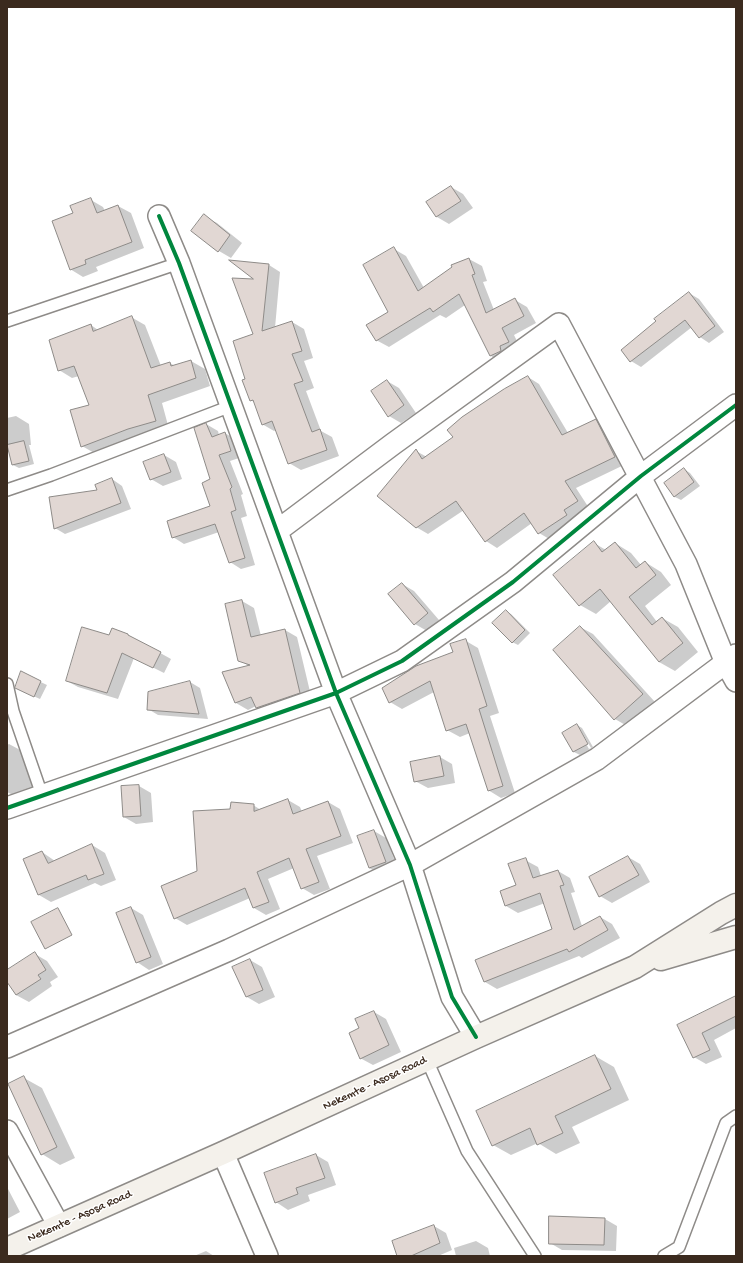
<!DOCTYPE html>
<html>
<head>
<meta charset="utf-8">
<style>
  body { margin:0 }
  #map { position:relative; width:743px; height:1263px; overflow:hidden; background:#fff; font-family:"Gochi Hand",sans-serif }
  canvas { display:block }
  .frame { position:absolute; inset:0; border:8px solid #3b2a1e; pointer-events:none }
</style>
</head>
<body>
<div id="map">
<canvas width="743" height="1263"></canvas>
<div class="frame"></div>
</div>
<script>
const context = document.querySelector('canvas').getContext('2d');
context.lineJoin = 'round';
function fillPath(path, color) { context.fillStyle = color; context.fill(path, 'evenodd'); }
function stroke(path, color, width, dash) { context.strokeStyle = color; context.lineWidth = width; context.lineCap = dash ? 'butt' : 'round'; context.setLineDash(dash || []); context.stroke(path); }
function write(font, color, halo, rows, align = 'center') {
  context.font = font + ' "Gochi Hand",sans-serif'; context.lineWidth = 3; context.setLineDash([]); context.textBaseline = 'middle'; context.strokeStyle = halo; context.fillStyle = color; for (const [text, x, y, turn = 0] of rows) {
    context.save(); context.translate(x, y); context.rotate((+turn || 0) * Math.PI / 180); context.textAlign = isNaN(turn) ? turn : align; if (halo) context.strokeText(text, 0, 0); context.fillText(text, 0, 0); context.restore();
  }
}
const shadow = new Path2D(`
  M451 187 463 194 473 208 449 224 437 217 428 203Z
  M91 200 103 207 105 211 118 206 131 213 144 248 96 267 98 271 83 277 70 269 74 214Z
  M204 216 217 223 242 243 231 258 219 251Z
  M394 249 406 256 424 288 469 259 482 266 487 281 483 282 494 310 515 300 527 307 536 323 514 335 521 349 503 363 491 356 465 305 446 318 440 315 389 347 376 340 390 312Z
  M269 265 280 272 275 328 292 322 304 329 313 358 304 361 314 388 306 391 321 431 332 437 339 456 301 470 289 463 277 430 274 431 262 424 255 403 251 400 246 379 254 334 256 280Z
  M689 293 699 299 724 332 709 343 700 337 692 327 641 367 631 361Z
  M131 317 145 325 161 366 170 363 175 366 191 361 205 369 210 386 162 403 169 429 96 454 82 446 90 405 79 376 72 378 59 370 91 325 98 330Z
  M528 377 539 384 568 433 596 420 607 427 626 464 576 488 589 508 575 517 578 522 551 540 539 533 532 523 497 548 486 541 464 510 428 534 416 527V451L427 457 454 437Z
  M387 381 399 388 416 413 401 423 389 416Z
  M16 416 29 424 31 445H29L34 464 19 468 13 465 9 448H7V418Z
  M206 424 218 431 219 435 225 433 236 440 242 457 230 461 243 494 241 495 247 516 241 518 255 565 241 569 230 562 219 532 184 544 173 537 211 507 212 480Z
  M164 455 176 462 182 479 163 486 151 479Z
  M684 469 690 473 700 486 681 500 675 497 665 483Z
  M112 479 122 486 131 509 65 534 55 528Z
  M594 543 606 550 615 543 631 553 641 565 645 562 661 572 671 585 645 606 657 622 662 618 678 627 698 652 675 671 659 662 611 601 596 614 580 605Z
  M402 584 414 591 439 620 427 631 415 624Z
  M242 601 254 608 261 636 285 630 297 637 312 700 269 715 256 706 248 710 236 703 249 666 239 660 226 605Z
  M506 611 511 614 530 633 518 645 512 642Z
  M580 627 593 634 655 702 627 726 615 719Z
  M128 635 171 659 164 673 134 658 118 699 78 687 67 681 110 636Z
  M466 641 478 648 499 713 490 716 515 793 501 798 488 790 470 733 460 737 447 730 434 692 402 709 390 702 454 652Z
  M22 673 47 685 40 699 22 691Z
  M190 682 200 688 208 719 158 715 148 709Z
  M577 725 582 728 593 747 580 755 574 752ZM578 729H580L591 748 589 749Z
  M9 744 22 751 34 789 13 795 7 792V745Z
  M440 757 452 764 455 783 428 788 415 781Z
  M139 786 151 793 153 822 136 824 124 817Z
  M288 800 300 807 302 812 328 802 340 809 353 843 317 856 330 889 314 895 302 888 294 868 268 879 280 909 266 915 254 908 250 898 187 925 175 918 231 810 253 805 261 810Z
  M374 831 386 838 398 869 382 875 369 868Z
  M92 845 105 853 116 880 101 886 95 883 51 902 39 895 42 852 55 861Z
  M628 857 640 864 650 882 612 903 600 896Z
  M525 860 538 867 541 876 558 871 570 878 575 892 571 893 582 926 600 917 612 924 620 938 582 958 579 956 497 989 485 982 477 960 554 930 545 903 518 913 506 906 501 892 517 886Z
  M131 908 143 915 163 964 149 970 137 962Z
  M35 954 47 961 58 977 50 982 52 986 29 1002 16 995 7 980V976Z
  M250 960 262 967 275 997 259 1004 247 997Z
  M736 997V1028L714 1040 722 1057 706 1064 694 1057 679 1025Z
  M374 1012 386 1019 401 1052 373 1065 360 1058V1029Z
  M595 1056 614 1067 629 1100 572 1127 580 1143 556 1154 538 1143 511 1155 493 1145Z
  M24 1078 42 1088 75 1158 60 1165 42 1154Z
  M316 1155 328 1162 336 1185 308 1195 310 1201 288 1210 276 1202Z
  M7 1187 20 1212 7 1219Z
  M605 1219 617 1226 616 1251 562 1250 550 1243Z
  M434 1226 446 1233 452 1250 438 1256H399Z
  M476 1241 488 1248 490 1256H456L454 1248Z
  M206 1251 214 1256H194Z`);
const building = new Path2D(`
  M451 186 461 201 436 217 426 202Z
  M91 198 97 213 118 205 132 242 85 260 86 264 70 270 52 221 73 213 70 206Z
  M204 214 230 235 218 252 191 231Z
  M394 247 418 291 452 267 451 265 469 258 475 274 472 275 486 313 515 298 524 316 502 328 509 342 500 346 501 351 490 356 459 294 433 312 430 308 376 341 366 325 388 312 363 265Z
  M229 260 269 264 262 331 292 321 302 351 292 354 303 381 294 384 312 432 320 429 327 450 288 464 272 421 262 425 253 400 250 401 242 380 245 379 233 341 253 334 232 278 253 279Z
  M689 292 715 326 699 338 685 320 630 362 621 350 656 321 654 319Z
  M132 316 151 368 170 362 171 366 191 360 196 378 148 395 156 421 128 429 81 447 70 410 89 405 74 366 58 371 49 340 91 324 93 331Z
  M528 376 562 435 596 419 615 457 565 481 578 501 564 510 567 515 538 534 524 513 485 542 456 501 416 528 377 496 416 449 422 459 453 437 447 430 462 417 504 389Z
  M387 380 404 405 388 417 371 391Z
  M206 423 212 437 225 432 231 451 219 455 232 487 230 489 236 510 231 512 245 558 229 563 215 524 172 538 167 521 210 506 202 483 210 479 194 428Z
  M24 441 29 461 12 465 7 445Z
  M164 454 171 472 150 480 143 462Z
  M684 468 694 482 674 497 664 483Z
  M112 478 121 503 54 529 49 497 97 490 95 485Z
  M594 541 602 552 615 542 636 568 645 561 656 575 629 597 652 625 662 617 683 643 659 662 600 589 579 606 553 575Z
  M402 583 428 613 414 625 388 594Z
  M242 600 251 637 285 629 300 693 256 708 251 697 235 703 222 672 250 665 238 661 225 604Z
  M506 610 525 630 512 643 492 623Z
  M580 626 643 694 614 720 553 650Z
  M82 627 109 635 112 628 128 634V635L161 652 153 668 122 653 107 693 66 681Z
  M466 639 487 706 479 709 503 786 488 791 466 724 446 731 430 681 389 703 382 688 416 666 453 652 450 644Z
  M21 671 41 681 34 697 15 688Z
  M190 681 199 714 147 710 148 692Z
  M577 724 588 744 573 752 562 733Z
  M440 756 444 776 414 782 410 762Z
  M139 785 141 816 123 817 121 786Z
  M288 799 293 814 328 801 341 836 306 849 319 882 301 889 289 858 257 872 269 902 253 908 245 888 174 919 161 886 197 871 193 811 230 809 231 802 254 804V811Z
  M374 830 386 862 369 868 357 836Z
  M92 844 104 874 88 880 86 875 38 895 23 859 42 851 48 863Z
  M628 856 639 875 599 897 589 877Z
  M526 858 533 878 558 870 564 885 560 886 574 930 600 916 608 930 569 952 567 949 484 982 475 960 552 929 540 893 505 906 500 891 516 885 508 864Z
  M131 907 151 957 136 963 116 913Z
  M58 908 72 935 45 949 31 922Z
  M35 952 46 970 38 975 41 979 16 995 7 982V970Z
  M250 959 263 990 246 997 232 967Z
  M736 996V1016L702 1033 710 1050 693 1058 677 1025Z
  M374 1011 389 1045 360 1059 349 1033 359 1028 355 1019Z
  M595 1055 611 1089 555 1116 563 1133 537 1145 530 1128 492 1146 476 1111Z
  M24 1076 57 1147 41 1155 8 1084Z
  M316 1154 325 1178 296 1188 298 1194 275 1203 264 1173Z
  M549 1216 605 1218 604 1245 549 1244Z
  M434 1225 440 1243 411 1256H397L392 1241Z`);
const service = new Path2D(`
  M7 321 179 263
  M7 490 51 475 231 406
  M7 684 13 711 42 795
  M427 1060 467 1151 535 1256
  M664 1256 679 1247 726 1123 736 1116`);
const minor = new Path2D(`
  M159 216 179 263 336 693 410 865 452 997 476 1037
  M277 531 393 444 559 324 686 564 726 663 736 681
  M7 808 336 693 402 661 513 582 641 476 736 405
  M7 1047 229 950 410 865 597 759 736 655
  M7 1131 59 1226
  M223 1153 267 1256`);
const trunk = new Path2D(`
  M661 959 736 937
  M7 1249 223 1153 476 1037 635 967 721 913 736 905`);
const cycleway = new Path2D(`
  M159 216 179 263 336 693 410 865 452 997 476 1037
  M7 808 336 693 402 661 513 582 641 476 736 405`);
const streetNames = [
  ["Nekemte - Asosa Road",375,1084,-25],
  ["Nekemte - Asosa Road",80,1217,-24]
];
fillPath(shadow, '#0003');
fillPath(building, '#e1d7d3');
stroke(building, '#8e8b88', 1);
stroke(service, '#8e8b88', 14);
stroke(minor, '#8e8b88', 24);
stroke(trunk, '#8e8b88', 25);
stroke(service, '#fff', 11);
stroke(minor, '#fff', 21);
stroke(trunk, '#f4f1eb', 22);
stroke(cycleway, '#00873e', 4);
write('12px', '#3b2a1e', '#fff', streetNames);
</script>
</body>
</html>
